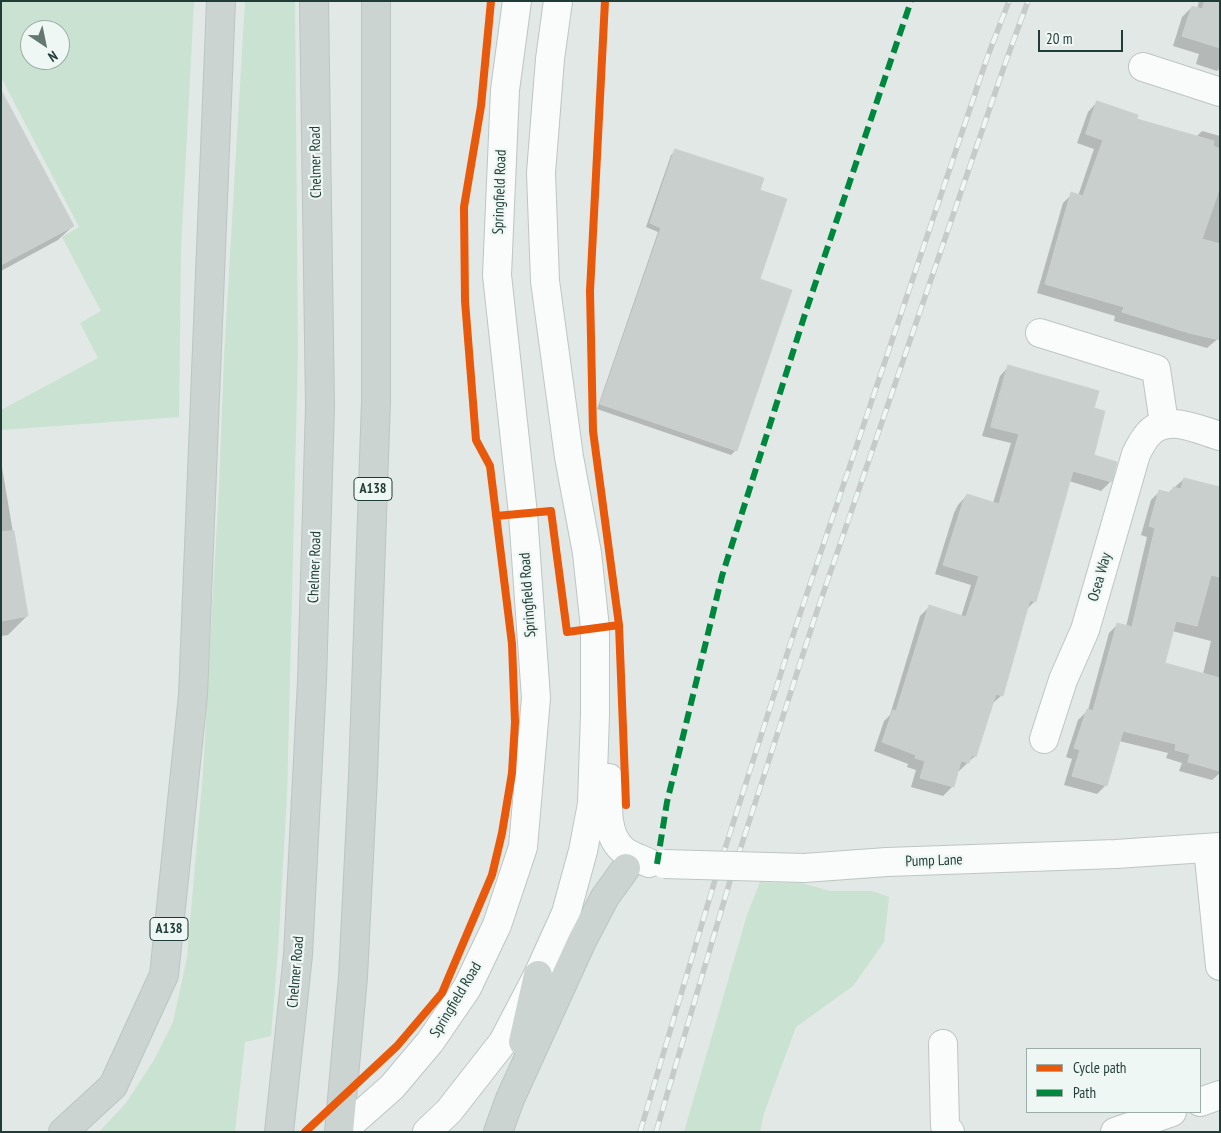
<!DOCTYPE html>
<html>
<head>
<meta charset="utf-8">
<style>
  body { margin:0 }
  #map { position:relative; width:1221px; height:1133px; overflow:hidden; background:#e1e8e5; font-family:"PT Sans Narrow",sans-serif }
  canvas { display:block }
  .frame { position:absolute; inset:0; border:2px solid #1f3c36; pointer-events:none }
  .legend { position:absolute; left:1026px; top:1048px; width:175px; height:65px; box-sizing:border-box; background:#eff7f4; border:1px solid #9caca8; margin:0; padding:6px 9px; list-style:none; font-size:15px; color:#1f3c36 }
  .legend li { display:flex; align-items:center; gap:10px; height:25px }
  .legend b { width:25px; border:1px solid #9caca8 }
  .north { position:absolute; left:20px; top:20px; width:50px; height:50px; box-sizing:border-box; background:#eff7f4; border:1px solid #9caca8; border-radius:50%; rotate:146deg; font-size:14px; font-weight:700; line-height:20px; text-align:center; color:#1f3c36 }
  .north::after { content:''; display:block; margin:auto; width:18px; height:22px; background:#637873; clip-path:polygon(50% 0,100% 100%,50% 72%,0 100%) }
  .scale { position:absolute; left:1038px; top:30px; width:85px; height:22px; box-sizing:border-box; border:2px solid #1f3c36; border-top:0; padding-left:6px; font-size:15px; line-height:18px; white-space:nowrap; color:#1f3c36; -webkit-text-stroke:4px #eff7f4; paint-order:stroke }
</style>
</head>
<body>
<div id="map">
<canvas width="1221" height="1133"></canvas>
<div class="frame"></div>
<ul class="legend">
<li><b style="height:6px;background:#e8590c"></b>Cycle path</li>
<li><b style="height:6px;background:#00873e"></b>Path</li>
</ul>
<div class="north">N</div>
<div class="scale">20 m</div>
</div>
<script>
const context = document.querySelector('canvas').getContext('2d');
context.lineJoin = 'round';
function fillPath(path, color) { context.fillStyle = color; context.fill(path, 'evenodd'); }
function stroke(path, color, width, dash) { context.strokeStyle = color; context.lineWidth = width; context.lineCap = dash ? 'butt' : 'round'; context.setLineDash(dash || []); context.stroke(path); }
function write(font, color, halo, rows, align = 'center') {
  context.font = font + ' "PT Sans Narrow",sans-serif'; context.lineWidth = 4.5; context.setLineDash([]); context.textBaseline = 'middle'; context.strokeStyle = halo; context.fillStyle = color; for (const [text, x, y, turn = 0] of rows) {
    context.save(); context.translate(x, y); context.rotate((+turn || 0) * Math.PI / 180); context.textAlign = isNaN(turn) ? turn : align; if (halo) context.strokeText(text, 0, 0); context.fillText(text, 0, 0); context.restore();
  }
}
const green = new Path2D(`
  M1 1H194L181 250 179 417 1 430V410L98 358 80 323 101 311 62 237 79 227 1 77ZM30 30H60V60H30Z
  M245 1H295L298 352 287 795 278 950 271 1036 245 1042 235 1132H99L126 1103 154 1060 173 1022 187 958 203 772 219 487 224 357Z
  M760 882 801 883 830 891H872L889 897 884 942 853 986 796 1027 764 1113 760 1132H684L747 915Z`);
const shadow = new Path2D(`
  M1199 1H1220V68L1217 71 1196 64 1199 54 1173 46 1182 17 1192 7 1197 9Z
  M1 93 73 226 58 240 1 271Z
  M1097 102 1136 120 1196 137 1202 131 1220 136V337L1207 348 1114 321 1115 316 1037 293 1063 203 1072 194 1078 196 1094 149 1077 143 1088 112Z
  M676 151 758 280 736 450 731 455 597 409 658 232 646 227 671 155Z
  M1009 366 1093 409 1092 456 1116 463 1110 482 1101 491 1069 481 1035 601 1026 610 1002 695 992 704 975 756 959 771H957L952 787 943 796 911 787 916 770 907 767 908 764 874 751 884 721 890 715 920 616 929 607 961 617 971 585 935 574 954 513 958 505 967 495 993 503 1011 443 982 436 1000 376Z
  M1 461 27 616 8 635 1 636Z
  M1184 479 1220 488V773L1212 780 1179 771 1182 763 1166 758 1168 753 1119 741 1106 785 1097 794 1064 785 1072 759 1066 757 1078 720 1088 710 1109 633 1118 624 1126 627 1147 537 1141 535 1151 500 1160 491 1168 493ZM1172 631 1211 641 1203 674 1164 664Z`);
const building = new Path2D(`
  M1205 1H1220V48L1182 36 1192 6 1202 9Z
  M1 90 74 226 1 265Z
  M1097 101 1138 115 1137 119 1214 141 1213 146 1220 149V187L1202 239 1220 244V340L1189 333 1122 312 1124 307 1045 284 1071 192 1083 196 1103 140 1086 134Z
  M675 149 764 178 760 190 787 199 760 279 792 290 737 451 600 404 661 228 650 223Z
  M1008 365 1099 391 1094 408 1105 411 1094 455 1117 462 1112 482 1073 471 1036 602 1030 600 1003 696 996 694 976 757 972 755 969 763 961 761 954 787 920 778 925 761 915 758 916 755 882 742 893 710 896 711 929 605 966 617 979 576 943 565 963 502 967 494 999 504 1019 434 991 427Z
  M1184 478 1220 487V577L1211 575 1197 626 1176 621 1165 663 1220 678V771L1188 762 1190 754 1175 750 1176 744 1123 731 1107 786 1072 776 1080 750 1074 748 1087 709 1093 711 1117 623 1132 627 1155 528 1149 526 1159 490 1171 493 1173 487 1181 489Z
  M14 531 28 616 1 621V532Z`);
const street = new Path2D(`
  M1143 67 1220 92
  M1040 333 1156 369 1164 423
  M1044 739 1063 680 1085 630 1136 454C1139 448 1142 442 1146 437 1164 412 1196 429 1220 436
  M1208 848 1220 966
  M943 1044 945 1126 950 1132
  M1200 1102 1220 1095
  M1115 1132 1172 1112`);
const secondary = new Path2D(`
  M609 778C608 801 604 834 623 850 630 856 641 859 649 863
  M804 868 887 862 1116 854 1220 847
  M341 1132 392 1087 430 1042 467 988 497 925 523 847 536 698 523 514 497 275 505 90 517 1
  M427 1132 449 1111 503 1042 538 975 566 913 583 851 592 804 595 714V628L587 553 569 457 545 281 541 173 550 59 558 1`);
const primary = new Path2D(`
  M523 1042 538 975
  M63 1132 113 1086 164 975 193 695 221 1
  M279 1132 298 955 312 681 320 406 314 1
  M339 1132 353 977 363 776 376 401V1
  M498 1132 510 1099 582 941 605 897 626 868`);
const rail = new Path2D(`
  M640 1132 715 880 796 626 987 58 1009 1
  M656 1132 730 881 814 620 1006 61 1028 1`);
const secondaryBridge = new Path2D(`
  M664 864 804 868`);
const quiet = new Path2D(`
  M657 864 667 802 722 576 805 314 911 1`);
const cycleway = new Path2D(`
  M605 1 590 291 593 431 619 625 626 805
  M496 516 551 511 567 632 619 625
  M305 1132 397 1046 442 993 492 875 502 833 512 773 515 722 512 644 490 466 476 440 465 301 464 207 481 106 491 1`);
const shields = [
  [373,489,38],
  [169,929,38]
];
const shieldNames = [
  ["A138",373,489],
  ["A138",169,929]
];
const streetNames = [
  ["Chelmer Road",316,162,-91],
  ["Springfield Road",500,192,-88],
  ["Chelmer Road",315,567,-88],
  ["Osea Way",1100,577,-74],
  ["Springfield Road",528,595,-94],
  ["Pump Lane",934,861,-2],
  ["Chelmer Road",296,972,-85],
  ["Springfield Road",456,1000,-59]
];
fillPath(green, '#c9e2d2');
fillPath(shadow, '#0003');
fillPath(building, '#c9cfcd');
stroke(building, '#cad1ce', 1);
stroke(street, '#bec5c2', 30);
stroke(secondary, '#bdc6c3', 30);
stroke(primary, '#bbc5c2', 30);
stroke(street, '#fafcfb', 28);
stroke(secondary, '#fafcfb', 28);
stroke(primary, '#ccd4d2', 28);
stroke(rail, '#c6cac9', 5.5);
stroke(rail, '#eff7f4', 4, [11]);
stroke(secondaryBridge, '#bdc6c3', 30, []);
stroke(secondaryBridge, '#fafcfb', 28);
stroke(quiet, '#00873e', 6, [12, 6]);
stroke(cycleway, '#e8590c', 8);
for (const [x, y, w] of shields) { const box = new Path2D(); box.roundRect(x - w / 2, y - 11.5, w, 23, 4); context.fillStyle = '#eff7f4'; context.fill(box); stroke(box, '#1f3c36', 1); }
write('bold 14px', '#1f3c36', null, shieldNames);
write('15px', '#1f3c36', '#eff7f4', streetNames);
</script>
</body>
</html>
